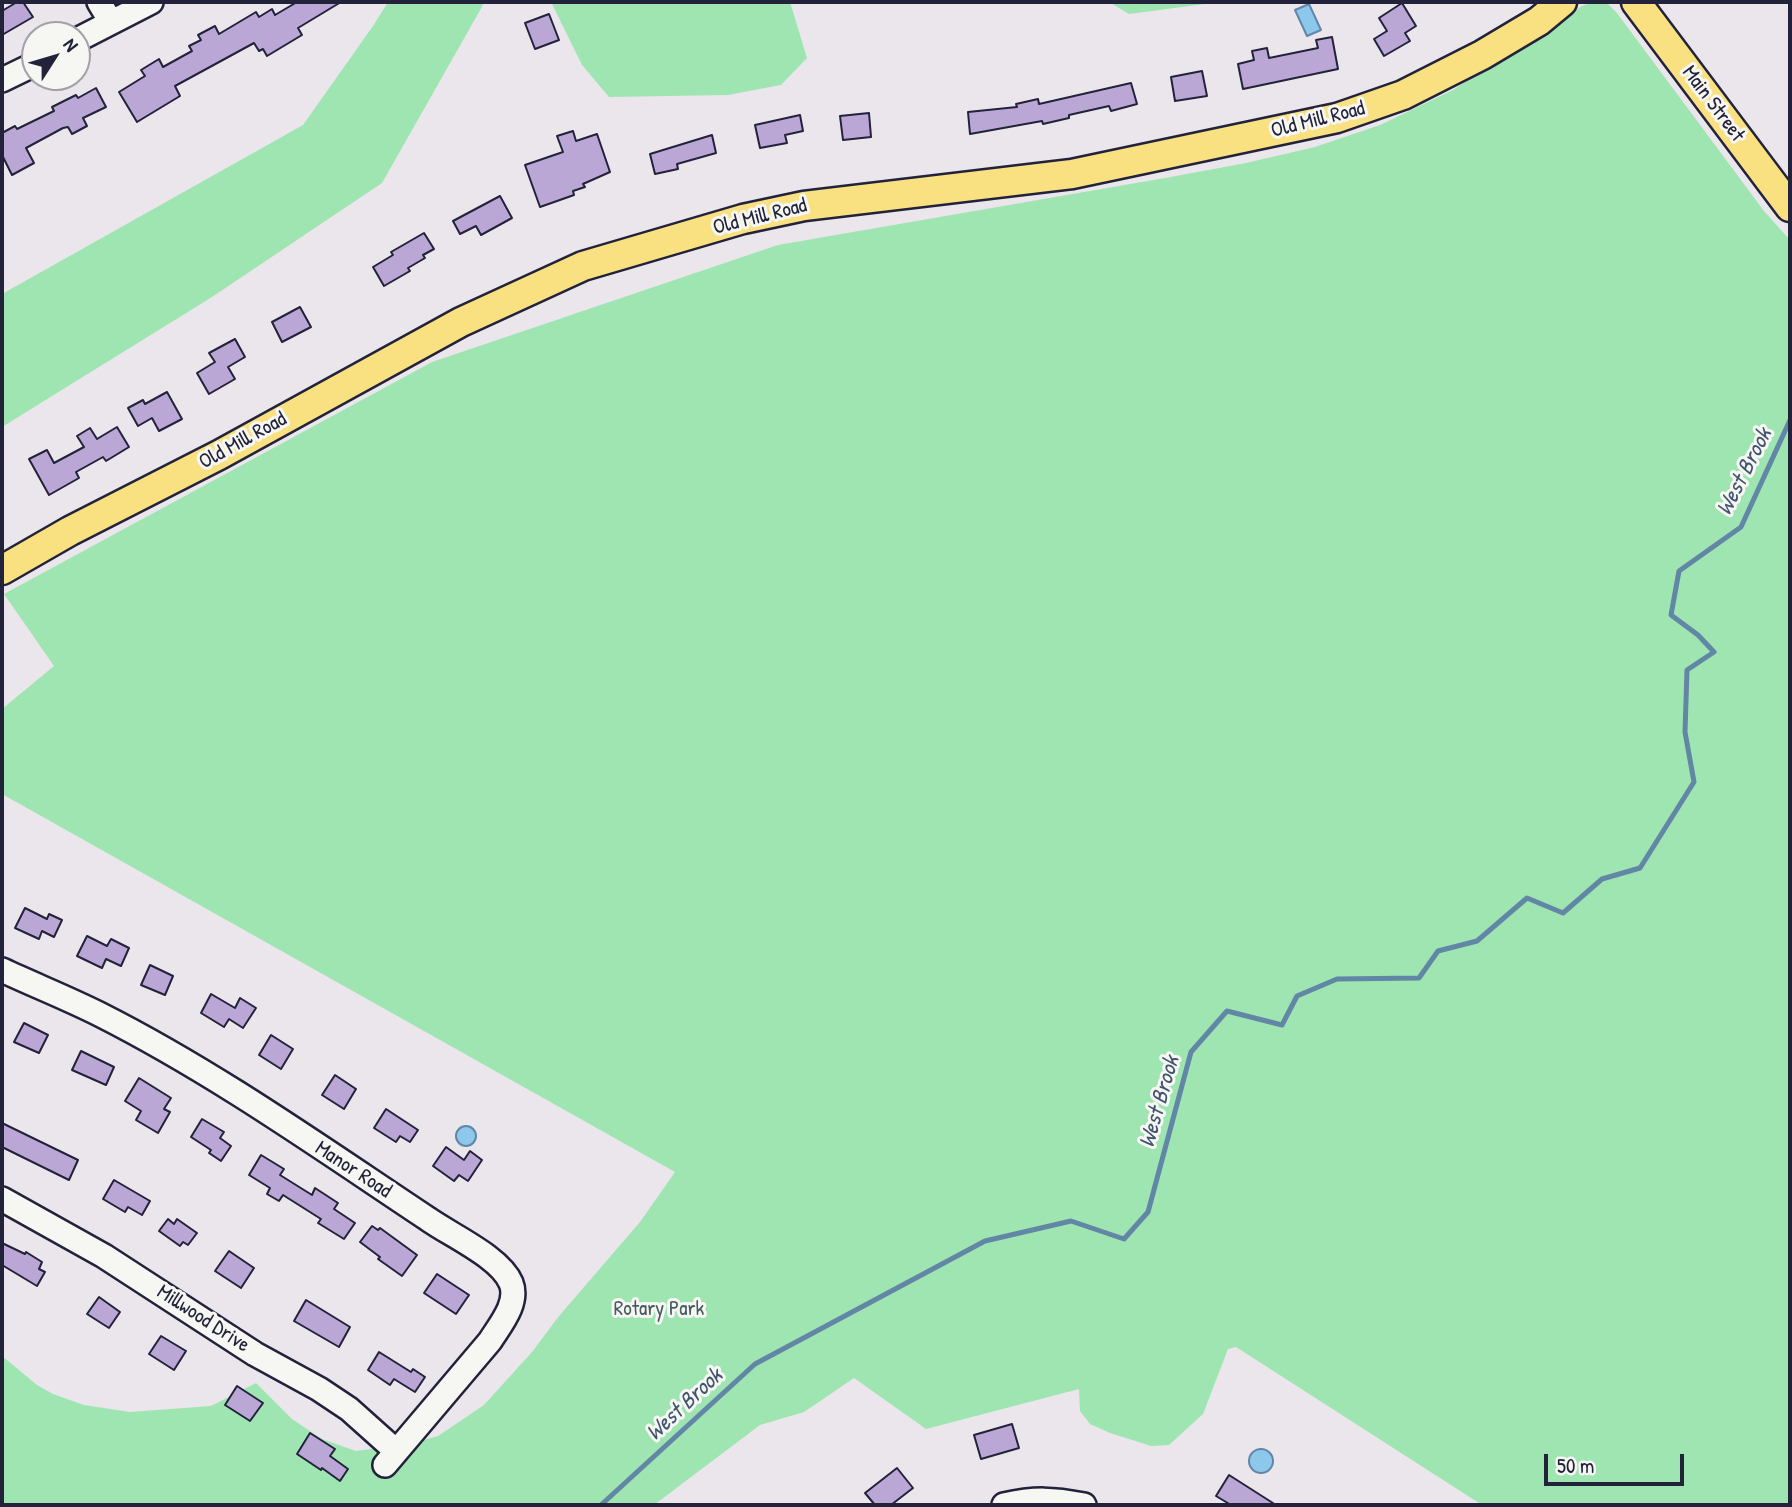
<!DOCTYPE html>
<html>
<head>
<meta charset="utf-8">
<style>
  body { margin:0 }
  #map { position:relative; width:1792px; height:1507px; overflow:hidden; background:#eae6ec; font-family:"Patrick Hand",sans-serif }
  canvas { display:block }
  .frame { position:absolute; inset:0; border:4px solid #22223b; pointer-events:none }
  .north { position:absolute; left:21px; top:21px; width:70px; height:70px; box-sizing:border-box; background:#f6f6f2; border:2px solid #a1a1a9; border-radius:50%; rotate:53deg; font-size:19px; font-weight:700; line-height:28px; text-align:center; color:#22223b }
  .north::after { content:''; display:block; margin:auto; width:24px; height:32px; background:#22223b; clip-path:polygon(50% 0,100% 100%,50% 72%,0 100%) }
  .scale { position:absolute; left:1544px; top:1454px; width:140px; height:32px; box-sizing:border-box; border:4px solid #22223b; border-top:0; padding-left:9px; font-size:21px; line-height:24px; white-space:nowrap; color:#22223b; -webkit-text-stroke:5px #f6f6f2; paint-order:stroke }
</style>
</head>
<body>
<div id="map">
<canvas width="1792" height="1507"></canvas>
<div class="frame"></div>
<div class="north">N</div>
<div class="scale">50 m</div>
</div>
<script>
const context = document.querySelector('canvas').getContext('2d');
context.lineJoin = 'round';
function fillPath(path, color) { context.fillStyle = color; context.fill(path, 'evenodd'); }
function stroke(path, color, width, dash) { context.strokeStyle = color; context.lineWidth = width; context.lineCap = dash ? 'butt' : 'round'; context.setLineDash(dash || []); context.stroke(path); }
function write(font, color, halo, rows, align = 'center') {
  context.font = font + ' "Patrick Hand",sans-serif'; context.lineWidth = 6; context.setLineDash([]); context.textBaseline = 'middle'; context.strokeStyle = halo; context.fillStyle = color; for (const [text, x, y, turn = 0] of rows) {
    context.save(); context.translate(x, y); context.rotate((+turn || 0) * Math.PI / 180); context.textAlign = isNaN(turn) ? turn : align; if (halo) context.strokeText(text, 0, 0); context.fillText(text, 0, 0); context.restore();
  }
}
const green = new Path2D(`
  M388 2H481L483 5 382 183 212 297 2 427V294L303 125 373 26Z
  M551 2H790L807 58 781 85 728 95 609 97 582 65Z
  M1109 2H1220L1129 14Z
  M1593 2 1607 3 1617 13 1764 211 1790 240V1505H1482L1236 1347 1228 1349 1203 1414 1169 1445 1151 1446 1110 1433 1090 1424 1080 1411 1079 1389 926 1429 854 1378 804 1412 760 1425 654 1505H2V1356L37 1385 53 1394 84 1405 130 1412 211 1406 256 1383 292 1419 322 1439 356 1451 409 1444 438 1436 484 1405 532 1352 559 1316 640 1222 675 1172 2 794V709L54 666 4 594 432 362 778 245 1165 178 1246 163 1315 147 1380 125 1453 90 1582 6Z`);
const water = new Path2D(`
  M1309 4 1321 30 1307 36 1295 10Z
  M456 1136a10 10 0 1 1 20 0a10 10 0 1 1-20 0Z
  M1249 1461a12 12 0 1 1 24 0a12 12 0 1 1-24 0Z`);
const stream = new Path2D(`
  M601 1505 755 1364 985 1241 1071 1221 1124 1239 1148 1212 1191 1052 1227 1011 1282 1025 1297 996 1337 979 1419 978 1438 951 1477 941 1527 898 1563 913 1602 879 1640 868 1694 782 1685 732 1687 670 1714 652 1698 635 1671 615 1679 571 1741 527 1790 420`);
const building = new Path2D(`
  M17 2H23L33 17 2 35V11Z
  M297 2H341L298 28 302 35 267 56 263 49 259 51 254 43 175 86 180 96 137 122 119 92 145 76 141 70 159 59 163 67 192 51 189 46 201 40 198 35 215 26 219 34 256 12 259 17 272 9 275 15Z
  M1402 3 1416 26 1405 33 1410 41 1384 56 1374 39 1387 31 1379 18Z
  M549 14 559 40 535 49 525 23Z
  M1332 37 1338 69 1243 89 1238 64 1254 60 1252 51 1267 48 1269 58 1318 48 1316 40Z
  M1202 71 1207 96 1175 101 1171 77Z
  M1131 83 1137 104 1111 111 1109 106 1069 115V118L1043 124 1042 121 970 134 968 112 1017 107 1016 104 1038 99 1039 104Z
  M96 88 106 107 83 118 87 126 72 134 68 127 63 128 26 148 34 163 12 175 2 155V133L15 126 17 129 54 111 52 107 76 95 78 98Z
  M869 113 871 137 843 140 840 116Z
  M800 115 803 131 785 135 787 143 760 148 755 125Z
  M573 131 576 141 597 134 610 172 583 184 585 187 573 191 574 195 540 207 525 165 563 152 557 136Z
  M712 135 716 153 677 164 678 169 655 174 650 154Z
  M500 196 512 218 481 235 476 226 460 234 453 221Z
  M424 233 434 249 423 255 425 258 408 268 410 271 384 286 373 267 393 255 391 252Z
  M300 307 311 327 282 342 272 322Z
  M235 339 245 357 228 367 235 379 209 394 197 373 215 362 209 353Z
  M167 392 182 419 159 431 152 418 138 426 128 408 143 400 145 404Z
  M117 427 129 447 106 461 103 457 76 472 79 478 49 495 29 459 47 450 54 463 84 447 77 436 90 428 97 439Z
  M25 908 47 919 49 914 62 920 54 937 42 931 39 939 15 928Z
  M87 936 107 946 111 939 129 948 121 966 106 959 102 968 77 956Z
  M150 965 173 976 165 995 141 985Z
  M211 994 235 1008 240 998 256 1008 243 1028 229 1019 224 1027 201 1013Z
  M24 1023 48 1035 39 1053 14 1042Z
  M271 1035 293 1049 281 1069 259 1055Z
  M81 1051 114 1067 106 1085 72 1070Z
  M335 1075 356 1089 344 1109 322 1095Z
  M139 1078 171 1098 164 1109 170 1112 158 1133 136 1120 141 1111 125 1101Z
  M386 1109 418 1130 410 1142 400 1136 396 1142 374 1128Z
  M202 1119 224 1132 220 1138 231 1146 221 1161 209 1153 211 1150 191 1137Z
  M2 1123 78 1160 69 1180 2 1147Z
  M446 1147 464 1160 470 1151 482 1160 468 1181 459 1175 454 1181 433 1166Z
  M261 1155 284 1169 280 1175 312 1195 315 1188 338 1203 334 1209 355 1223 344 1239 318 1223 321 1219 283 1195 279 1201 267 1194 270 1188 249 1175Z
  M114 1180 150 1201 142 1215 128 1207 125 1212 103 1199Z
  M168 1219 174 1224 177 1219 197 1233 188 1245 183 1242 180 1246 159 1231Z
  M372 1226 378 1230 380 1228 417 1255 402 1276 378 1259 380 1257 360 1242Z
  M2 1243 25 1254 26 1252 42 1262 39 1269 45 1272 37 1286 2 1265Z
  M229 1251 254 1268 241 1288 215 1271Z
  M437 1274 469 1295 456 1314 424 1293Z
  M99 1297 120 1312 109 1328 87 1314Z
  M306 1300 350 1327 339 1347 294 1321Z
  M161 1336 186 1351 174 1370 149 1354Z
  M379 1352 411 1372 413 1369 425 1377 415 1392 394 1379 390 1385 368 1370Z
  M237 1386 263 1403 250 1421 225 1405Z
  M1012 1424 1019 1448 981 1459 974 1435Z
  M310 1433 335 1449 330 1456 348 1469 340 1481 322 1468 321 1470 297 1454Z
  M897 1468 913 1488 891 1505H875L865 1493Z
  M1229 1475 1276 1505H1231L1216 1496Z`);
const minor = new Path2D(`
  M99 2 111 22
  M77 40 151 2
  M2 80 35 64
  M2 970C34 985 67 998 99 1014 214 1072 321 1148 428 1219 452 1236 500 1257 511 1283 519 1303 500 1325 490 1341L385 1465
  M2 1199 104 1256 255 1354 319 1389 349 1409 396 1451
  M1004 1505C1035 1498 1053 1499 1084 1505`);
const major = new Path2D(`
  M1636 2 1790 207
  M2 570 70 531 219 455 461 322 583 266 743 219 804 206 1072 174 1337 118 1403 95 1482 55 1539 21 1562 2`);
const streetNames = [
  ["Main Street",1713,104,53],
  ["Old Mill Road",1318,120,-14],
  ["Old Mill Road",760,217,-14],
  ["Old Mill Road",243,441,-29],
  ["Manor Road",353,1170,33],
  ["Millwood Drive",203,1319,33]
];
const parkNames = [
  ["Rotary Park",659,1309]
];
const waterNames = [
  ["West Brook",1745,472,-63],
  ["West Brook",1160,1102,-74],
  ["West Brook",685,1405,-43]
];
fillPath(green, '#9fe5b2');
fillPath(water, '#8cc8ec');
stroke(water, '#6286a5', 2);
stroke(stream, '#6286a5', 5);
fillPath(building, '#bba7d6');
stroke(building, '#22223b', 2);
stroke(minor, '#22223b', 28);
stroke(major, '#22223b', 33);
stroke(minor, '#f6f6f2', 23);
stroke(major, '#f9e181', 28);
write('21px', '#22223b', '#f6f6f2', streetNames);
write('21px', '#485c5f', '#f6f6f2', parkNames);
write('italic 23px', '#425470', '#f6f6f2', waterNames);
</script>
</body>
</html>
